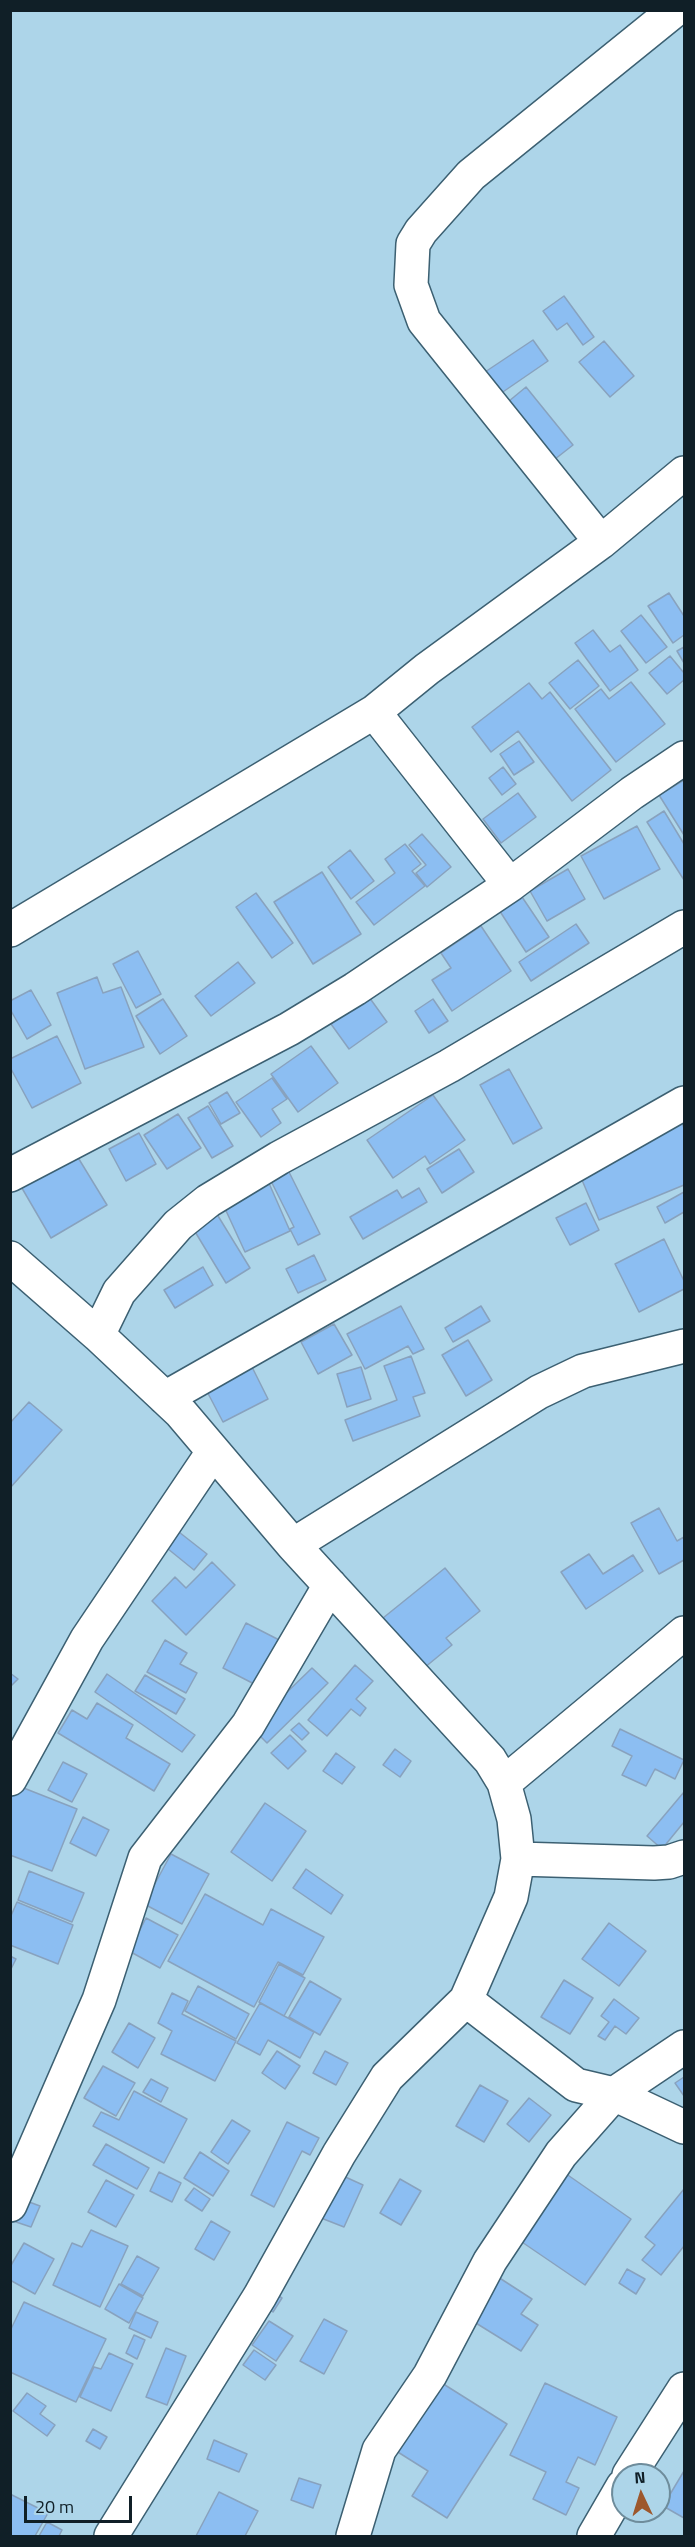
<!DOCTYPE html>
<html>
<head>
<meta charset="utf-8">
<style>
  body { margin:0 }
  #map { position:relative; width:695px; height:2547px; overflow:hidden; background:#add5e9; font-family:"Titillium Web",sans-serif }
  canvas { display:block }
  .frame { position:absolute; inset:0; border:12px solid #101f27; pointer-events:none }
  .north { position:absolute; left:611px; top:2463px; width:60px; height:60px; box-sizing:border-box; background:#add5e9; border:2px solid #6e8c9b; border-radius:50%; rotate:356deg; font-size:16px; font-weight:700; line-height:24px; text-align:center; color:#101f27 }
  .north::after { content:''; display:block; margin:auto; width:21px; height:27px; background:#9d582d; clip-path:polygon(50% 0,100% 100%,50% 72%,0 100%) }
  .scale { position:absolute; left:24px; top:2496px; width:108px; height:27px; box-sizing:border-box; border:3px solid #101f27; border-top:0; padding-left:8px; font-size:18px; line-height:21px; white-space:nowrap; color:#101f27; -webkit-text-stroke:4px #add5e9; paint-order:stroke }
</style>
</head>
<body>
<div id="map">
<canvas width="695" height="2547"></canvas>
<div class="frame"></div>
<div class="north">N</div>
<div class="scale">20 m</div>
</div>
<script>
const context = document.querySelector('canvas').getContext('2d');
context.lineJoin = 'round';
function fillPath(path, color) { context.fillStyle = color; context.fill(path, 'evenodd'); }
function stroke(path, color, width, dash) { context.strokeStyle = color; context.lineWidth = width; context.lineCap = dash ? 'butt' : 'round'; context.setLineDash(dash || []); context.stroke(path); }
const building = new Path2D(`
  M564 296 594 337 583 345 567 323 557 330 543 311Z
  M533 340 548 361 497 396 482 374Z
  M604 341 634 376 610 397 579 362Z
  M526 387 573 445 550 463 503 406Z
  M669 593 684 616V635L673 643 648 606Z
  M641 615 667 647 646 663 621 631Z
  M593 630 610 652 620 645 638 670 610 691 575 643Z
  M684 647V663L677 651Z
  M670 656 684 673V680L667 694 649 673Z
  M578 660 599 686 570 709 549 683Z
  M631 682 665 724 616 762 575 709 601 689 609 699Z
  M529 683 542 699 550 692 611 770 572 801 518 731 491 752 472 727Z
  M519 741 534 762 514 775 500 754Z
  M503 767 516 784 502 795 489 778Z
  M684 780V835L659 795Z
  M518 793 536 817 501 843 483 819Z
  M664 811 684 844V880L647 822Z
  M637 826 660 869 604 899 581 856Z
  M422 834 451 867 427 887 416 873 426 865 409 845Z
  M405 844 421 864 412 871 425 886 374 925 356 902 395 873 385 859Z
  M350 850 374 881 351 899 328 867Z
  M568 869 585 899 547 921 530 891Z
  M322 872 361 934 313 964 274 902Z
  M516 888 549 937 526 952 494 902Z
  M256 893 293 943 272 958 236 907Z
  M576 924 589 943 531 981 519 962Z
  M481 926 511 971 452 1011 432 980 451 968 441 953Z
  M138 951 161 994 136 1008 113 964Z
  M238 962 255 983 211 1016 195 996Z
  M97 977 103 993 121 987 144 1047 85 1069 57 993Z
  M31 990 51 1025 27 1039 10 1009V1001Z
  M369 997 387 1022 349 1049 331 1024Z
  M163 999 187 1036 160 1054 136 1016Z
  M433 999 448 1021 429 1033 415 1011Z
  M57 1036 81 1083 32 1108 10 1067V1059Z
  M311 1046 338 1083 298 1112 271 1074Z
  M509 1069 542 1128 513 1144 480 1085Z
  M272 1078 287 1099 272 1109 281 1123 261 1137 236 1102Z
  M227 1092 240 1113 221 1124 209 1103Z
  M433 1095 465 1140 430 1164 425 1156 393 1178 367 1140Z
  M208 1106 233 1146 212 1158 188 1118Z
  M178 1114 201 1148 167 1169 144 1135Z
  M681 1121 684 1128V1185L599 1220 579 1173Z
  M139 1133 156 1164 126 1181 109 1149Z
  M459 1149 474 1172 442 1193 427 1169Z
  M74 1151 107 1205 51 1238 19 1183Z
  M284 1162 320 1234 298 1245 290 1229 294 1227 266 1171Z
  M268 1181 290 1231 245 1252 222 1202Z
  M419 1188 427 1202 363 1239 350 1217 397 1190 402 1198Z
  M684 1192V1212L665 1223 657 1207Z
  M586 1203 599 1230 570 1245 556 1218Z
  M215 1211 250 1268 226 1283 191 1225Z
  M664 1239 684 1281V1289L639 1312 615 1264Z
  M314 1255 326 1280 298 1293 286 1269Z
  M203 1267 213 1285 175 1308 164 1290Z
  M401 1306 424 1349 413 1354 408 1346 365 1369 347 1334Z
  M481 1306 490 1321 453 1342 445 1328Z
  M334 1324 352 1355 318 1374 301 1342Z
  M468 1340 492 1380 466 1396 442 1355Z
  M411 1356 425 1393 413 1397 420 1416 353 1441 345 1420 397 1400 384 1366Z
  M248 1359 268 1399 223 1422 202 1382Z
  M361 1367 371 1399 347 1407 337 1374Z
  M29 1402 62 1430 10 1488V1423Z
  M659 1508 677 1541 684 1537V1560L659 1574 631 1523Z
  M170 1525 207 1554 194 1570 157 1540Z
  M589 1554 603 1574 633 1555 643 1571 586 1609 561 1572Z
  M212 1562 235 1585 186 1635 152 1601 175 1577 186 1588Z
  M445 1568 480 1611 446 1638 452 1645 424 1668 383 1618Z
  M246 1623 287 1644 264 1689 223 1668Z
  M165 1640 187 1653 180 1664 197 1673 186 1693 147 1672Z
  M355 1665 373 1681 356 1699 366 1708 360 1716 351 1709 327 1736 308 1720Z
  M312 1668 328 1683 267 1743 251 1727Z
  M10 1673 18 1679 10 1687Z
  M107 1674 195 1735 182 1752 95 1692Z
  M145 1675 185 1699 176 1714 135 1691Z
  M97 1703 133 1725 126 1738 170 1764 154 1791 58 1733 72 1710 87 1719Z
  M299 1723 309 1733 302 1740 291 1730Z
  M620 1729 684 1760 675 1779 655 1769 646 1786 622 1775 632 1756 612 1746Z
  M290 1735 306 1751 288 1769 271 1753Z
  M395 1749 411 1761 400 1777 383 1765Z
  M336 1753 355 1767 342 1784 323 1771Z
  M63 1762 87 1774 72 1802 48 1790Z
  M16 1785 77 1809 52 1871 10 1855V1798Z
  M684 1792V1822L662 1849 647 1836Z
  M265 1803 306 1831 272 1881 231 1852Z
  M83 1817 109 1830 96 1856 70 1843Z
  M171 1854 209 1874 182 1924 144 1904Z
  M306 1869 343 1895 331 1914 293 1888Z
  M29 1871 84 1893 72 1922 18 1900Z
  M205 1894 263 1925 271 1909 324 1937 303 1975 278 1962 254 2007 168 1961Z
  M17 1902 73 1925 58 1964 10 1945V1918Z
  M146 1918 178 1935 160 1968 129 1951Z
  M609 1923 646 1951 619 1986 582 1959Z
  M10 1956 16 1959 10 1971Z
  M279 1964 305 1978 284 2016 259 2002Z
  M564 1980 593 1998 570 2034 541 2017Z
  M310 1981 341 1999 320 2035 289 2017Z
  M198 1986 249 2014 236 2039 185 2011Z
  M172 1993 188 2001 182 2014 236 2041 215 2081 161 2054 172 2031 158 2023Z
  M614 1999 639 2018 626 2034 615 2026 605 2040 598 2036 609 2022 601 2016Z
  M260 2003 314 2032 300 2058 268 2040 260 2055 237 2043Z
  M129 2023 155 2038 138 2068 112 2052Z
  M277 2051 300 2066 285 2089 262 2073Z
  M325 2051 348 2063 336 2085 313 2073Z
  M103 2066 135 2083 116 2116 84 2098Z
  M684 2077V2096L675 2083Z
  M151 2079 168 2088 161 2102 143 2092Z
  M480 2085 508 2101 484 2142 456 2126Z
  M134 2091 187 2119 164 2163 93 2126 101 2112 119 2120Z
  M529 2098 551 2115 529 2142 507 2124Z
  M232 2120 250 2131 228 2164 211 2152Z
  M287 2122 319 2138 310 2155 302 2151 274 2207 251 2195Z
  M106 2144 149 2168 137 2189 93 2165Z
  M200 2152 229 2171 213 2196 184 2178Z
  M562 2171 631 2219 585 2285 516 2238Z
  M159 2172 181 2183 172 2202 150 2191Z
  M341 2175 363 2185 344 2227 321 2218Z
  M400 2179 421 2191 401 2225 380 2213Z
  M106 2180 134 2195 116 2227 88 2212Z
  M194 2188 210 2199 202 2211 185 2200Z
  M684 2189V2246L661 2275 642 2260 655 2245 645 2237Z
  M21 2199 40 2206 31 2227 13 2221Z
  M211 2221 230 2232 214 2260 195 2249Z
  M91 2230 128 2246 100 2307 53 2285 72 2243 82 2247Z
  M24 2243 54 2259 35 2294 10 2280V2267Z
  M137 2256 159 2268 143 2296 121 2284Z
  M627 2269 645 2279 636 2294 619 2283Z
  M498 2277 532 2299 521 2314 538 2325 521 2351 471 2320Z
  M119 2284 143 2298 129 2323 105 2309Z
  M270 2291 282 2298 273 2312 262 2304Z
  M24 2302 106 2339 76 2402 10 2372V2331Z
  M136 2312 158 2322 151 2338 129 2328Z
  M324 2319 347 2331 324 2374 300 2361Z
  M269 2321 293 2336 276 2361 252 2345Z
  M134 2335 145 2340 137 2359 126 2353Z
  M166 2348 186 2356 167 2405 146 2397Z
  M254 2350 276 2365 265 2380 243 2365Z
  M109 2353 133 2364 111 2411 80 2397 94 2367 101 2369Z
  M437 2380 507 2424 447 2518 412 2496 428 2471 393 2449Z
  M545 2383 617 2417 595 2465 578 2457 566 2482 579 2488 566 2515 533 2499 546 2472 510 2455Z
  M27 2393 46 2406 40 2414 55 2425 47 2436 13 2411Z
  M93 2429 107 2437 100 2449 86 2441Z
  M214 2440 247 2454 239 2472 207 2459Z
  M684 2471V2518L663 2506Z
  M299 2478 321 2485 313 2508 291 2500Z
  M219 2492 258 2511 245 2536H196Z
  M10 2494 48 2513 35 2536H10Z
  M47 2522 62 2530 59 2536H39Z`);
const minor = new Path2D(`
  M601 542 424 321 411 285 413 244 421 231 471 175 675 10
  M374 712 510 885
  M10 930 374 712 427 669 601 542 684 473
  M10 1175 289 1029 355 989 510 885 632 793 684 758
  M10 1258 98 1335 181 1413 293 1545 490 1760 504 1783 514 1819 518 1859 511 1897 466 2000 387 2077 339 2154 260 2296 111 2536
  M98 1335 119 1292 178 1225 208 1201 279 1158 449 1066 684 927
  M165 1398 684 1103
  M293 1545 539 1392 583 1371 684 1346
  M10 1779 87 1639 213 1452
  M504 1783 684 1633
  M518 1859 654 1863 669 1862 684 1857
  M466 2000 576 2085 614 2094 684 2127
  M10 2205 99 2000 145 1858 248 1725 330 1585
  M629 2475 684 2389
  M353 2536 379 2450 430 2375 490 2261 561 2154 614 2094 684 2047
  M594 2536 623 2486`);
fillPath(building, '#8cbef2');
stroke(building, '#88a2be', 1.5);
stroke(minor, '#3c6072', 36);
stroke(minor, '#fff', 33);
</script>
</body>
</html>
